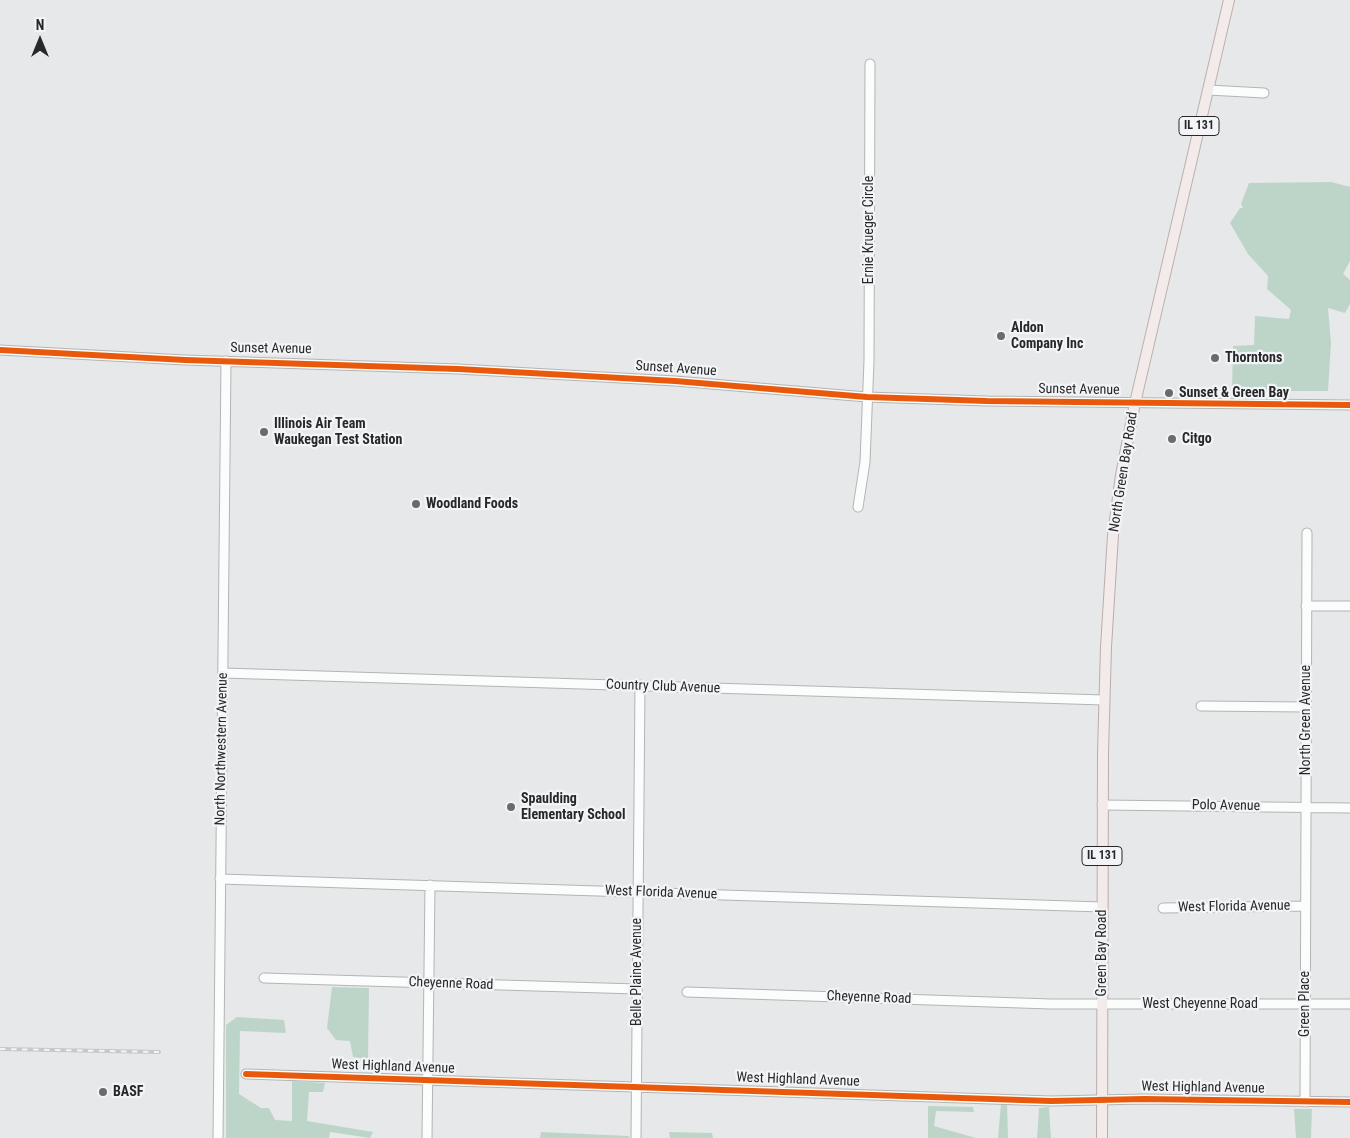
<!DOCTYPE html>
<html>
<head>
<meta charset="utf-8">
<style>
  body { margin:0 }
  #map { position:relative; width:1350px; height:1138px; overflow:hidden; background:#e7e8e9; font-family:"Roboto Condensed",sans-serif }
  canvas { display:block }
  .north { position:absolute; left:15px; top:15px; width:50px; height:50px; -webkit-text-stroke:4px #f3f4f7; paint-order:stroke; rotate:0deg; font-size:14px; font-weight:700; line-height:20px; text-align:center; color:#272829 }
  .north::after { content:''; display:block; margin:auto; width:18px; height:22px; background:#272829; clip-path:polygon(50% 0,100% 100%,50% 72%,0 100%) }
</style>
</head>
<body>
<div id="map">
<canvas width="1350" height="1138"></canvas>
<div class="north">N</div>
</div>
<script>
const context = document.querySelector('canvas').getContext('2d');
context.lineJoin = 'round';
function fillPath(path, color) { context.fillStyle = color; context.fill(path, 'evenodd'); }
function stroke(path, color, width, dash) { context.strokeStyle = color; context.lineWidth = width; context.lineCap = dash ? 'butt' : 'round'; context.setLineDash(dash || []); context.stroke(path); }
function write(font, color, halo, rows, align = 'center') {
  context.font = font + ' "Roboto Condensed",sans-serif'; context.lineWidth = 4.5; context.setLineDash([]); context.textBaseline = 'middle'; context.strokeStyle = halo; context.fillStyle = color; for (const [text, x, y, turn = 0] of rows) {
    context.save(); context.translate(x, y); context.rotate((+turn || 0) * Math.PI / 180); context.textAlign = isNaN(turn) ? turn : align; if (halo) context.strokeText(text, 0, 0); context.fillText(text, 0, 0); context.restore();
  }
}
const green = new Path2D(`
  M1331 182 1350 187V261L1343 274 1350 280V304L1345 313 1328 308 1331 343 1328 391H1232L1233 346 1254 345 1255 316 1289 319 1291 310 1267 289 1268 276 1248 254 1230 223 1240 208H1243L1241 204 1249 183Z
  M332 987 369 988 368 1059 353 1057 350 1041 336 1040 327 1028Z
  M237 1017 284 1020 286 1033 240 1031 239 1094 261 1108H269L275 1120 292 1121V1081L325 1083 323 1092H309L307 1121 373 1132 370 1138 330 1132 329 1138H226V1025Z
  M1007 1103 1008 1138H998L1001 1104Z
  M928 1106 973 1107 974 1112 936 1111 934 1126 976 1138H928Z
  M1049 1107 1051 1138H1037L1039 1108Z
  M1294 1109H1312L1311 1138H1296Z
  M541 1132 629 1136V1138H540Z
  M669 1132 712 1133 713 1138H670Z`);
const minor = new Path2D(`
  M1208 90 1264 93
  M0 350 185 360 458 369 675 381 867 397 987 401 1350 405
  M858 507 865 462 869 361 870 64
  M1306 606H1350
  M223 673 1104 700
  M1201 706 1306 707
  M1102 805 1350 808
  M220 879 1102 907
  M1163 908 1305 906
  M264 978 637 989
  M687 992 1051 1004H1350
  M246 1074 1051 1101 1144 1099 1350 1102
  M1305 1102 1307 533
  M218 1138 226 361
  M427 1138 430 885
  M636 1138 640 685`);
const major = new Path2D(`
  M1102 1138 1103 753 1106 647 1113 535 1121 475 1135 403 1229 0`);
const rail = new Path2D(`
  M0 1049 159 1052`);
const cycleway = new Path2D(`
  M0 350 185 360 458 369 675 381 867 397 987 401 1350 405
  M246 1074 1051 1101 1144 1099 1350 1102`);
const markers = [
  [1001,336,5,"#6a6b6c"],
  [1215,358,5,"#6a6b6c"],
  [1169,393,5,"#6a6b6c"],
  [264,432,5,"#6a6b6c"],
  [1172,439,5,"#6a6b6c"],
  [416,504,5,"#6a6b6c"],
  [511,807,5,"#6a6b6c"],
  [103,1092,5,"#6a6b6c"]
];
const shields = [
  [1199,126,40],
  [1102,856,40]
];
const shieldNames = [
  ["IL 131",1199,126],
  ["IL 131",1102,856]
];
const streetNames = [
  ["Ernie Krueger Circle",869,230,-90],
  ["Sunset Avenue",271,349,1],
  ["Sunset Avenue",676,369,4],
  ["Sunset Avenue",1079,390,1],
  ["North Green Bay Road",1124,472,-81],
  ["Country Club Avenue",663,687,2],
  ["North Green Avenue",1306,720,-90],
  ["North Northwestern Avenue",222,749,-89],
  ["Polo Avenue",1226,806,1],
  ["West Florida Avenue",661,893,2],
  ["West Florida Avenue",1234,907,-1],
  ["Green Bay Road",1102,953,-90],
  ["Belle Plaine Avenue",637,972,-90],
  ["Cheyenne Road",451,984,2],
  ["Cheyenne Road",869,998,2],
  ["West Cheyenne Road",1200,1004],
  ["Green Place",1305,1004,-90],
  ["West Highland Avenue",393,1067,2],
  ["West Highland Avenue",798,1080,2],
  ["West Highland Avenue",1203,1088,1]
];
const poiNames = [
  ["Aldon",1011,328],
  ["Company Inc",1011,344],
  ["Thorntons",1225,358],
  ["Sunset & Green Bay",1179,393],
  ["Illinois Air Team",274,424],
  ["Waukegan Test Station",274,440],
  ["Citgo",1182,439],
  ["Woodland Foods",426,504],
  ["Spaulding",521,799],
  ["Elementary School",521,815],
  ["BASF",113,1092]
];
fillPath(green, '#bdd5c9');
stroke(minor, '#b3b4b5', 11);
stroke(major, '#bbadac', 12);
stroke(minor, '#fbfcfc', 9);
stroke(major, '#f2ebea', 10);
stroke(rail, '#c8c8c8', 4);
stroke(rail, '#f3f4f7', 2, [5.5]);
stroke(cycleway, '#e8590c', 6);
for (const [x, y, r, color] of markers) { const dot = new Path2D(); dot.arc(x, y, r, 0, 2 * Math.PI); context.fillStyle = color; context.fill(dot); stroke(dot, '#f3f4f7', 2); }
for (const [x, y, w] of shields) { const box = new Path2D(); box.roundRect(x - w / 2, y - 9.5, w, 19, 4); context.fillStyle = '#f3f4f7'; context.fill(box); stroke(box, '#272829', 1); }
write('bold 12px', '#272829', null, shieldNames);
write('14px', '#272829', '#f3f4f7', streetNames);
write('bold 14px', '#272829', '#f3f4f7', poiNames, 'left');
</script>
</body>
</html>
